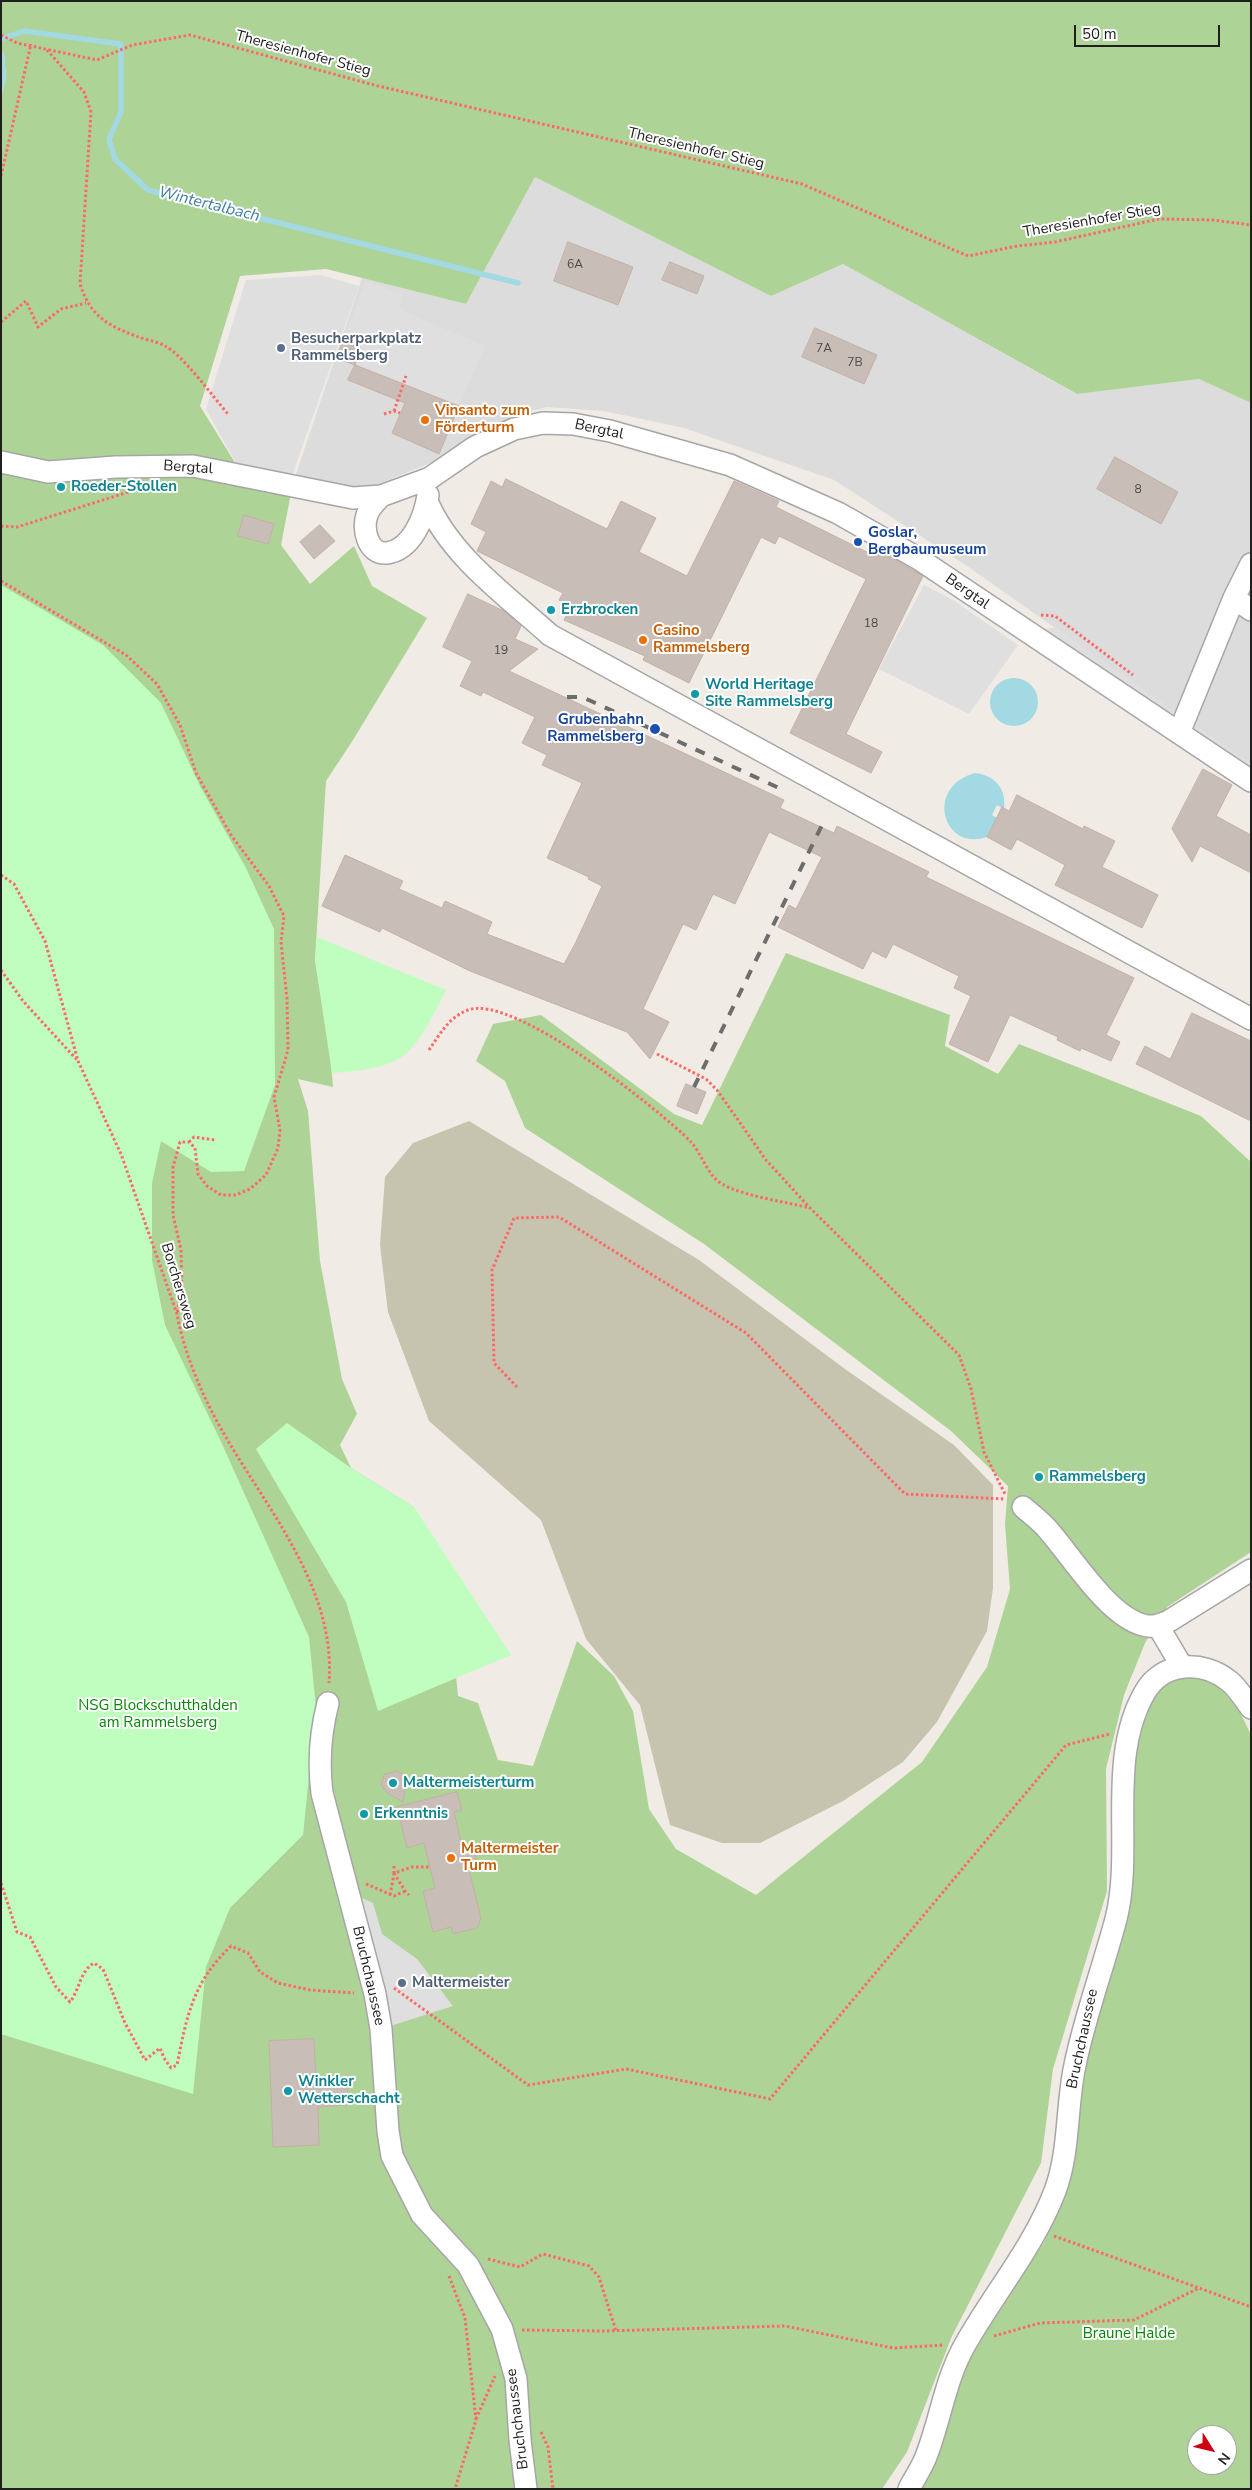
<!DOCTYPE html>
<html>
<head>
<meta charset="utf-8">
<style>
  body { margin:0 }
  #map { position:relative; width:1252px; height:2490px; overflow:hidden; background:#f1ebe5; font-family:"Nunito Sans",sans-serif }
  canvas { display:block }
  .frame { position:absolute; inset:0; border:2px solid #1f1f1f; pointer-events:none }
  .north { position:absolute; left:1187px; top:2425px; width:50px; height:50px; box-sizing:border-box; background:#fff; border:1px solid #a5a5a5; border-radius:50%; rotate:126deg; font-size:14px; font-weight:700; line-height:20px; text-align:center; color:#1f1f1f }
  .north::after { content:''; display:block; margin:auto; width:18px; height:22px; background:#ce0013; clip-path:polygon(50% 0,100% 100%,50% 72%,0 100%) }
  .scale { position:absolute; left:1074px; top:25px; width:146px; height:22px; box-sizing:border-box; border:2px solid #1f1f1f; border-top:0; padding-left:6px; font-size:15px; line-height:18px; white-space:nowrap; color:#1f1f1f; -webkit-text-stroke:4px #fff; paint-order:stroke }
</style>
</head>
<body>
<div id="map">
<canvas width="1252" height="2490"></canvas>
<div class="frame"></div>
<div class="north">N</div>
<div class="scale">50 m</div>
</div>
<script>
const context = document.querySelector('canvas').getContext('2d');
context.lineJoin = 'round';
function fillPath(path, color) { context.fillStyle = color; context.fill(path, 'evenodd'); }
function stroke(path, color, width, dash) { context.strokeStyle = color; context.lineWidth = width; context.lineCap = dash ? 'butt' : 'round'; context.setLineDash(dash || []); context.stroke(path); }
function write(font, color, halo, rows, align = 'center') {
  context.font = font + ' "Nunito Sans",sans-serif'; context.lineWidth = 4; context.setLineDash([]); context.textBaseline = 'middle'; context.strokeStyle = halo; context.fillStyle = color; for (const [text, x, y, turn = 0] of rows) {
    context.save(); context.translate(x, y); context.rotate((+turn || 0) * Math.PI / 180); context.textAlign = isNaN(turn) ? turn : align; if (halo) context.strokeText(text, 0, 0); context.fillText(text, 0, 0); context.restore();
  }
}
const residential = new Path2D(`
  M535 177 771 296 843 264 1076 394 1199 379 1251 403V766L967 566 834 480 684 428 604 411 547 407 514 415 428 464 361 491 293 483 362 278 466 304Z`);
const construction = new Path2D(`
  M469 1121 699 1260 845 1369 954 1445 993 1485V1588L987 1631 937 1722 903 1762 843 1801 760 1843H722L670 1825 640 1705 586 1639 541 1520 429 1421 388 1312 380 1245 385 1177 413 1143Z`);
const forest = new Path2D(`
  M1 1H1251V403L1199 379 1077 394 843 264 771 296 535 177 466 304 326 269 240 276 200 406 242 474 293 483 281 545 310 584 354 546 372 586 427 618 353 740 326 781 315 960 330 1052 333 1087 298 1079 308 1111 320 1261 342 1379 357 1414 340 1445 351 1468 414 1507 455 1665 458 1696 478 1703 498 1760 533 1766 577 1641 614 1676 633 1711 649 1809 676 1849 756 1895 922 1762 987 1667 1010 1589 1005 1524 1008 1486 951 1431 704 1244 525 1128 505 1081 476 1061 493 1024 541 1015 674 1114 702 1125 786 953 950 1015 945 1046 998 1074 1019 1044 1201 1116 1251 1162V1552L1167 1607 1145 1643 1124 1695 1106 1769 1107 1891 1053 2069 1041 2163 952 2336 907 2452 882 2489H1V98L6 78 4 53 1 51Z
  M1186 1675 1216 1683 1239 1710 1251 1735V2489H920L929 2471 969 2357 1002 2302 1043 2244 1065 2196 1077 2146 1083 2072 1130 1812 1138 1731 1159 1688ZM1197 2435H1227V2465H1197Z`);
const park = new Path2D(`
  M1 585 103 645 161 703 201 788 246 868 274 929 275 1085 244 1171 211 1172 161 1141 152 1183V1260L165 1325 222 1444 309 1637 316 1708 303 1835 230 1908 206 1967 193 2094 1 2034Z
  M317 937 446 990C435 1011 419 1048 397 1060 377 1070 354 1071 332 1073L315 960Z
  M287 1423 351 1468 414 1507 511 1655 378 1711 346 1602 256 1449Z`);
const parking = new Path2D(`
  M321 275 359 286 289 484 242 474 206 409 246 280Z
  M365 282 403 294 399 309 485 346 459 406 355 364 361 348 343 341Z
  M924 585 953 600 1018 645 969 714 879 669Z
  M1055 628 1251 764V782L1023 630Z
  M331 1843 347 1891 373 1903 382 1934 417 1959 453 2006 381 2029 388 2156 381 2157 371 2029Z`);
const water = new Path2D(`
  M1 51 4 53 6 78 1 98Z
  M990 702a24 24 0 1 1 48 0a24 24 0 1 1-48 0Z
  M975 773C994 775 1007 788 1004 809L997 805 992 815 997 818 987 837C943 852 924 787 975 773Z`);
const stream = new Path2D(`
  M1 39 24 31 121 44V112L109 139 115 159 148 190 518 283`);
const building = new Path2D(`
  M568 242 633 267 618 305 554 281Z
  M670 262 704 276 697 294 662 280Z
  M815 328 877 355 864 384 802 357Z
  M343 341 361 348 355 365 337 358Z
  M355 365 459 406 439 454 392 433 405 403 348 380Z
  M1115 457 1178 492 1161 524 1097 489Z
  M506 479 607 529 621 501 656 518 639 552 687 576 734 481 779 501 776 507 877 557 880 551 923 576 846 734 882 752 871 773 790 733 866 579 779 536 775 544 761 537 689 683 643 660 645 656 564 620 571 606 559 600 563 593 477 551 486 532 471 524 491 481 502 487Z
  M244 515 274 524 268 544 238 536Z
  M320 525 335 541 314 559 300 542Z
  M468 594 504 611 521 626 515 639 538 649 509 671 784 800 780 808 834 833 837 826 929 872 926 877 1134 978 1106 1035 1120 1042 1111 1061 1081 1048 1080 1051 1057 1040 1058 1037 1010 1015 988 1062 949 1044 971 996 954 988 959 976 893 944 886 958 872 951 863 969 778 927 789 905 796 909 822 857 769 832 735 904 713 894 696 930 683 924 643 1009 669 1022 650 1059 627 1032 470 971 382 928 380 932 322 906 345 855 403 881 399 889 442 908 445 901 492 922 487 934 564 964 575 944 602 886 588 879 589 877 547 858 582 783 542 765 547 755 522 743 535 717 483 692 481 696 460 686 472 661 443 647Z
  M1203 769 1232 785 1216 816 1251 835V873L1200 846 1192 862 1172 829Z
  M1017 795 1083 829 1084 826 1115 841 1102 867 1158 895 1142 928 1055 885 1065 865 1017 839 1011 850 987 837 1002 807 1009 811Z
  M1192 1013 1251 1041V1121L1136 1064 1145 1046 1170 1059Z
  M686 1084 706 1092 697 1114 677 1106Z
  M397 1771 401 1773 406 1782 403 1802 386 1792 381 1784 384 1775Z
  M457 1792 462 1810 454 1812 462 1846 472 1844 478 1868 469 1870 481 1918 477 1928 453 1934 451 1927 433 1932 423 1891 435 1888 424 1843 407 1848 397 1807Z
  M314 2039 316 2082 347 2081 348 2105 318 2107 319 2145 273 2147 269 2041Z`);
const path = new Path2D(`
  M1 35 17 43 97 60 132 45 190 35 374 85 802 184 968 256 1017 246 1055 242 1159 219 1213 220 1251 225
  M47 50 84 92 91 112 80 284C90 315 106 325 136 336 145 340 157 341 165 346 183 355 213 397 228 414
  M1 176 31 44
  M1 322 26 301 38 327 61 309 86 303
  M394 411 406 376
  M384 414 394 411 400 413
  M1 526 17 527 135 490 150 488
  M1 581 126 655 157 684 180 725 196 773 231 835 269 886 284 916 281 942 287 999 288 1050 274 1097 280 1130 278 1148 266 1175 250 1189 235 1195H221L207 1186 198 1174 195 1148 189 1142H180L173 1167V1215L181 1250 182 1289 177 1314
  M1041 615 1055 616 1133 675
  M1 875 14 884 45 941 78 1061 121 1154 177 1314C183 1347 196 1380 211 1410 255 1497 337 1580 329 1683
  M1 970 23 1001 78 1061
  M429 1050C440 1034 449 1017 468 1010 512 993 659 1109 691 1142 702 1154 707 1175 722 1184 743 1196 786 1202 810 1208
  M657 1054 706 1079 717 1090 766 1160 810 1208 959 1355 971 1389 984 1452 1006 1496
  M189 1142 194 1137 215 1140
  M517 1387 494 1363 492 1270 514 1218 559 1217 746 1333 905 1494 1005 1499
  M394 1866V1873L412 1867H429
  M394 1873 405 1891 409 1895
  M1 1883 17 1932 30 1937 56 1987 70 2002C80 1989 80 1971 94 1963L103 1969 125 2023 145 2060 160 2048 164 2058 171 2068 177 2065C187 2015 193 1982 231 1946L248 1953 260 1972 278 1983 310 1990 354 1993
  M366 1884 394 1896 405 1891
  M390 1895 394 1874
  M394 1988 528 2085 626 2069 770 2099 1066 1745 1110 1734
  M1054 2236 1199 2288
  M488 2259 520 2267 543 2254 589 2266 599 2277 616 2331
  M449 2276 465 2318 476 2420 455 2489
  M522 2330 603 2331 785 2326 893 2348 944 2345
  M994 2336 1040 2323 1134 2320 1199 2288 1251 2307
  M476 2419 495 2376
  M541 2432 548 2447 553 2489`);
const minor = new Path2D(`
  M1 462 48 472 116 467 193 466 353 498 381 496 430 478 475 447 514 429 543 423 573 424 610 431 730 465 838 513 919 559 1251 781
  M381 496C376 501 369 508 367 515 362 529 368 555 387 553 412 550 425 516 428 495
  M427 501C450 556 507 596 550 635L1251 1019
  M1234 598 1251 610
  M1179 733 1234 598 1251 564
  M1023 1507C1032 1515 1042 1522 1049 1531 1072 1557 1108 1616 1143 1625 1152 1628 1160 1625 1169 1621L1251 1570
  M1158 1626 1181 1665
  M328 1703C320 1734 318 1761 322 1793L375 1994 381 2029 388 2131 392 2156 422 2215 468 2265 502 2329 516 2379 520 2440 526 2489
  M909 2489C915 2477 923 2466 927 2454 941 2417 946 2377 966 2343 995 2292 1034 2246 1055 2191 1070 2151 1066 2107 1075 2065 1085 2016 1103 1968 1116 1919 1134 1848 1106 1759 1145 1692 1163 1661 1203 1660 1229 1681 1238 1688 1244 1699 1251 1708`);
const rail = new Path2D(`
  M567 697H581L591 701 779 788
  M694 1087 825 819`);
const markers = [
  [281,348,5,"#5c6f8a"],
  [425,420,5,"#e8710a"],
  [61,487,5,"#0f9aa8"],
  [858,542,5,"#1a4fb4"],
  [551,610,5,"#0f9aa8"],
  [643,640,5,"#e8710a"],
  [695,694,5,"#0f9aa8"],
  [655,729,6,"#1a4fb4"],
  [1039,1477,5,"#0f9aa8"],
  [393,1783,5,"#0f9aa8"],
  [364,1814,5,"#0f9aa8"],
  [451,1858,5,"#e8710a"],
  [402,1983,5,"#5c6f8a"],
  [288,2091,5,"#0f9aa8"]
];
const numberNames = [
  ["6A",575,265],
  ["7A",824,349],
  ["7B",855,363],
  ["8",1138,490],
  ["18",871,624],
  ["19",501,651]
];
const streetNames = [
  ["Theresienhofer Stieg",303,54,15],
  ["Theresienhofer Stieg",696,149,13],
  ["Theresienhofer Stieg",1092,221,-10],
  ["Bergtal",599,430,12],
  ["Bergtal",188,468,4],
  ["Bergtal",967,592,35],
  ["Borchersweg",178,1286,73],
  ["Bruchchaussee",368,1976,77],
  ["Bruchchaussee",1083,2039,-78],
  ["Bruchchaussee",518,2419,-97]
];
const serviceNames = [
  ["Besucherparkplatz",291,339],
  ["Rammelsberg",291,356],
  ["Maltermeister",412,1983]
];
const foodNames = [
  ["Vinsanto zum",435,411],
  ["Förderturm",435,428],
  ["Casino",653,631],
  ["Rammelsberg",653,648],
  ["Maltermeister",461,1849],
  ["Turm",461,1866]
];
const cultureNames = [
  ["Roeder-Stollen",71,487],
  ["Erzbrocken",561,610],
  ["World Heritage",705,685],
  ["Site Rammelsberg",705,702],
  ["Rammelsberg",1049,1477],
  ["Maltermeisterturm",403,1783],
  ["Erkenntnis",374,1814],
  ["Winkler",298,2082],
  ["Wetterschacht",298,2099]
];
const transitNames = [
  ["Goslar,",868,533],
  ["Bergbaumuseum",868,550],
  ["Grubenbahn",644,720,"right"],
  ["Rammelsberg",644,737,"right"]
];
const parkNames = [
  ["NSG Blockschutthalden",158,1706],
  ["am Rammelsberg",158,1723],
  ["Braune Halde",1129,2334]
];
const waterNames = [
  ["Wintertalbach",209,205,14]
];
fillPath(residential, '#dddcdc');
fillPath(construction, '#c6c4af');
fillPath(forest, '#aed396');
fillPath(park, '#bffebf');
fillPath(parking, '#dfdfdf');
fillPath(water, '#a2d9e2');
stroke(stream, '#a2d9e2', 5.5);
fillPath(building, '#c9bdb7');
stroke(building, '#c4b0a6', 1);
stroke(minor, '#a6a6a6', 24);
stroke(path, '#ff6867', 3, [2.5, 2.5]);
stroke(minor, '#fff', 21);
stroke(rail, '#6d6d6d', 4, [10, 10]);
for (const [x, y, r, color] of markers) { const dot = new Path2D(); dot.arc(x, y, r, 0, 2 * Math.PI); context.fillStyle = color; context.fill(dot); stroke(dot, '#fff', 2); }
write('12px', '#4a4645', null, numberNames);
write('15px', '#1f1f1f', '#fff', streetNames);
write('bold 15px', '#4e5e75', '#fff', serviceNames, 'left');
write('bold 15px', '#c56008', '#fff', foodNames, 'left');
write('bold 15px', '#0d838f', '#fff', cultureNames, 'left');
write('bold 15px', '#164399', '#fff', transitNames, 'left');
write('15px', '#048703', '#fff', parkNames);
write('italic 16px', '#3e7ca6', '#fff', waterNames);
</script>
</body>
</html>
